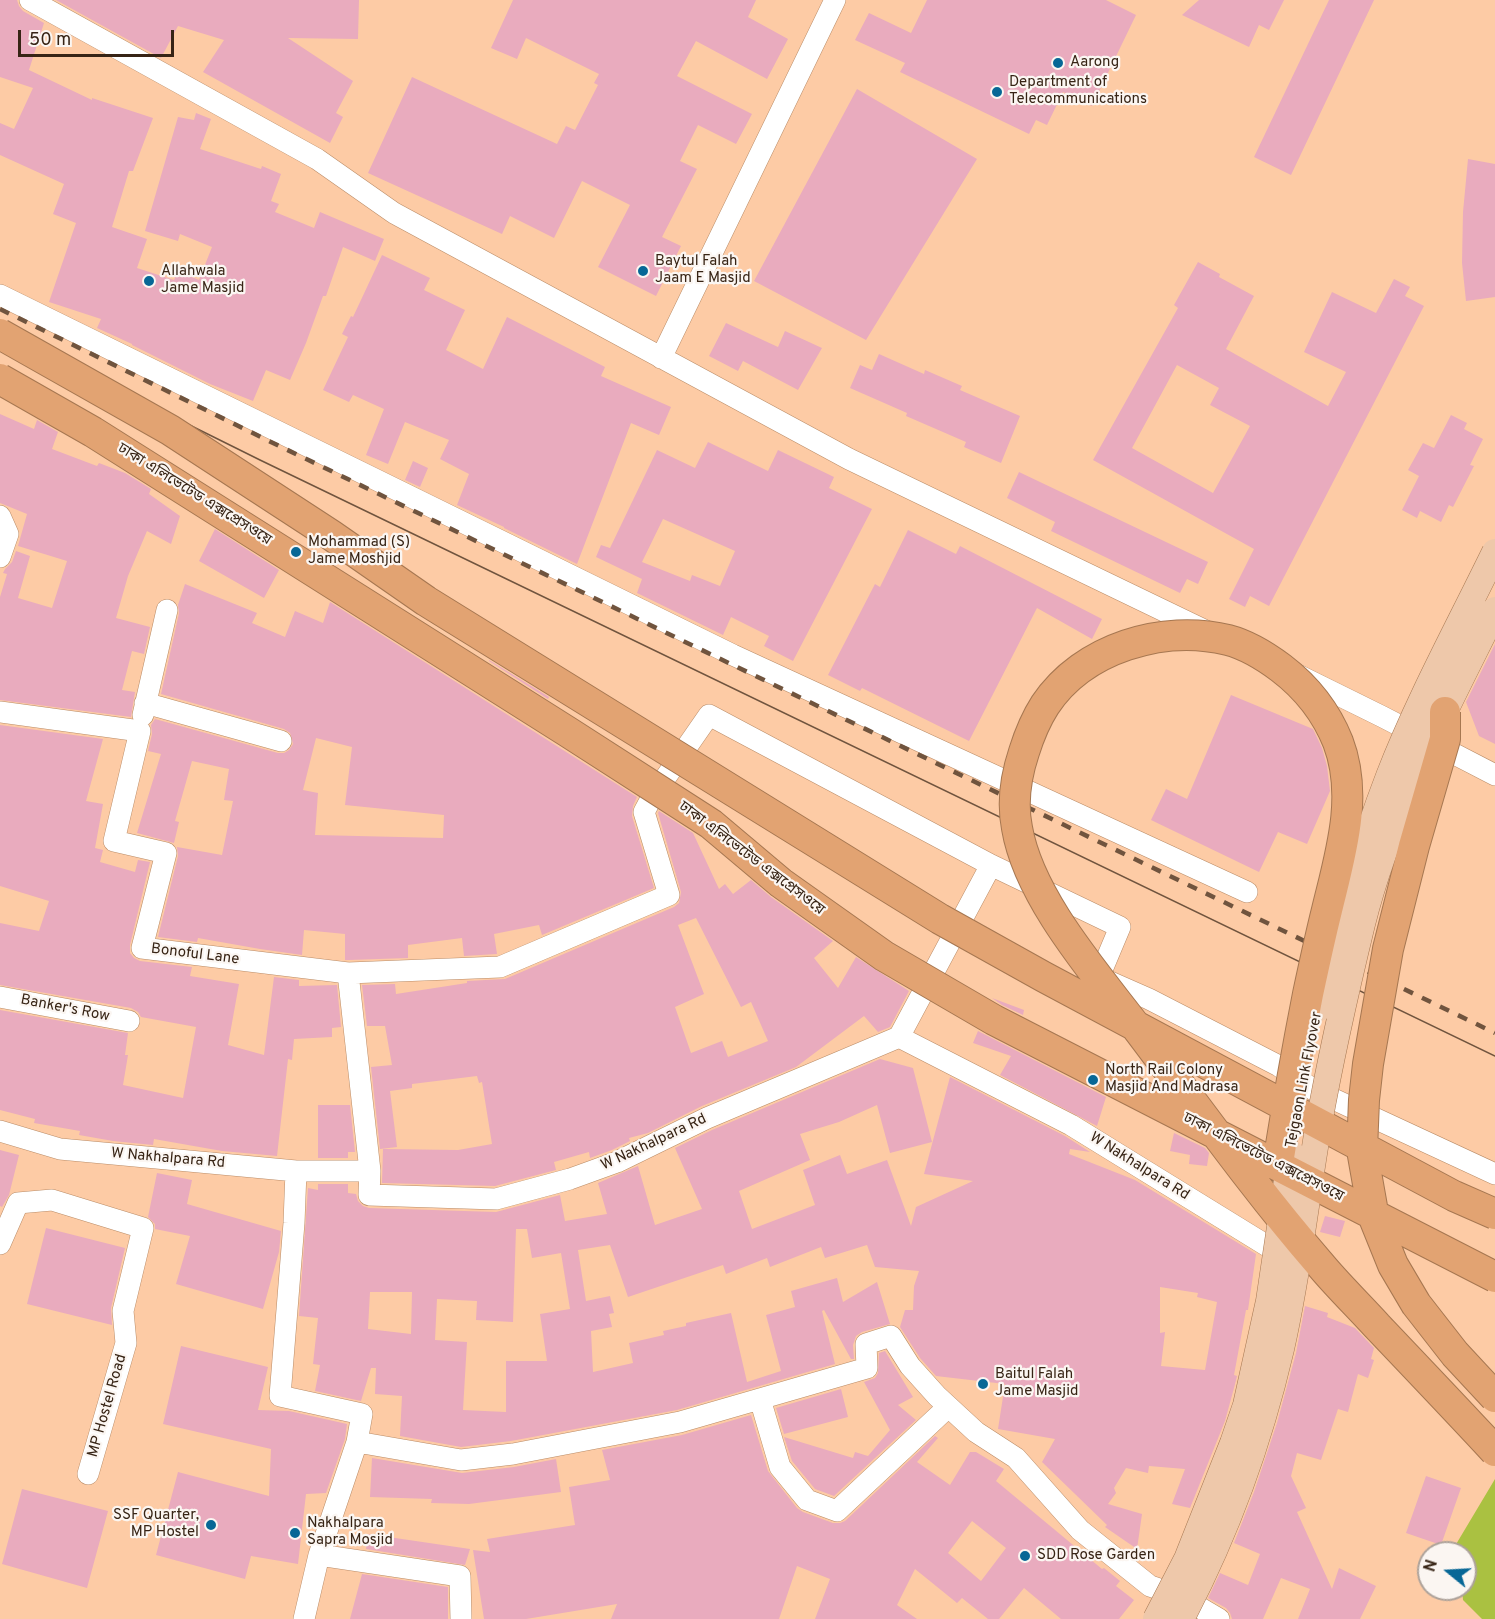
<!DOCTYPE html>
<html>
<head>
<meta charset="utf-8">
<style>
  body { margin:0 }
  #map { position:relative; width:1495px; height:1619px; overflow:hidden; background:#fdcba5; font-family:Overpass,sans-serif }
  canvas { display:block }
  .north { position:absolute; left:1417px; top:1541px; width:60px; height:60px; box-sizing:border-box; background:#fbf6f2; border:2px solid #ada29a; border-radius:50%; rotate:288deg; font-size:16px; font-weight:700; line-height:24px; text-align:center; color:#372415 }
  .north::after { content:''; display:block; margin:auto; width:21px; height:27px; background:#076796; clip-path:polygon(50% 0,100% 100%,50% 72%,0 100%) }
  .scale { position:absolute; left:18px; top:30px; width:156px; height:27px; box-sizing:border-box; border:3px solid #372415; border-top:0; padding-left:8px; font-size:18px; line-height:21px; white-space:nowrap; color:#372415; -webkit-text-stroke:4px #fbf6f2; paint-order:stroke }
</style>
</head>
<body>
<div id="map">
<canvas width="1495" height="1619"></canvas>
<div class="north">N</div>
<div class="scale">50 m</div>
</div>
<script>
const context = document.querySelector('canvas').getContext('2d');
context.lineJoin = 'round';
function fillPath(path, color) { context.fillStyle = color; context.fill(path, 'evenodd'); }
function stroke(path, color, width, dash) { context.strokeStyle = color; context.lineWidth = width; context.lineCap = dash ? 'butt' : 'round'; context.setLineDash(dash || []); context.stroke(path); }
function write(font, color, halo, rows, align = 'center') {
  context.font = font + ' Overpass,"Noto Sans Bengali",sans-serif'; context.lineWidth = 4.5; context.setLineDash([]); context.textBaseline = 'middle'; context.strokeStyle = halo; context.fillStyle = color; for (const [text, x, y, turn = 0] of rows) {
    context.save(); context.translate(x, y); context.rotate((+turn || 0) * Math.PI / 180); context.textAlign = isNaN(turn) ? turn : align; if (halo) context.strokeText(text, 0, 0); context.fillText(text, 0, 0); context.restore();
  }
}
const green = new Path2D(`
  M1495 1479V1619H1482L1463 1600 1462 1589H1465V1553H1456L1455 1546Z`);
const building = new Path2D(`
  M0 0H17L19 6 23 11 44 23 29 70 92 100V98L153 118 133 171H129L112 227 147 239 137 268 174 280 178 271 199 280 212 247 180 234 178 241 145 231 178 117 194 120 196 113 211 119 200 149 261 169 262 166 281 174 271 201 279 204 275 212 314 228 320 212 384 239 375 261 343 247 326 296H323L306 343 290 380 266 370 253 401 210 384 132 345V344L97 328 101 319 49 302 76 223 53 214 64 184 0 155V123L14 129 33 88 0 77Z
  M56 0H359L358 39 288 38 353 81 336 113 343 117 330 143 203 72 224 40 178 26 161 58Z
  M513 0H756L748 17 788 39 767 79 696 41 677 76 752 114 736 144 698 125 680 161 697 169 662 237 681 246 656 296 598 267 630 205 582 181 554 238 510 216 502 234 368 173 412 77 557 144 566 126 575 130 598 85 594 83 599 74 526 38 517 59 491 48Z
  M927 0H1106L1136 15 1092 106 1063 92 1047 125 1036 120 1029 134 900 72 905 63 855 40 869 13 911 33Z
  M1199 0H1284L1269 30 1259 25 1249 47 1182 15Z
  M1329 0H1374L1291 175 1254 157Z
  M857 89 977 159 866 340 754 281Z
  M1468 159 1495 164V297L1466 301 1462 263 1463 212Z
  M382 255 430 278 424 290 465 310 446 350 483 369 507 317 605 367 601 376 671 407 659 435 631 423 577 564 504 528V527L457 505 469 474 440 459 449 440 405 422 388 464 366 455 384 409 353 395 349 402 323 390 348 337 342 334 351 316 353 317Z
  M1198 262 1220 274 1219 277 1254 296 1226 349 1328 406 1346 372 1304 352 1332 292 1376 313 1394 279 1410 287 1405 296 1424 306 1269 606 1250 596 1245 607 1229 599 1254 549 1093 460 1178 308 1174 305ZM1177 365 1219 388 1210 405 1250 426 1213 493 1132 448Z
  M726 323 778 347 785 331 822 348 798 390 743 361 738 371 709 356Z
  M879 354 924 374 925 370 962 386 960 390 1020 416 1001 463 964 447 966 442 906 416 907 413 850 388 860 365 872 370Z
  M0 414 34 429 37 420 58 432 52 449 97 466 99 463 125 473 151 489 149 494 180 516 171 544 147 531 128 576 116 618 150 627 144 654 132 651 122 690 135 692 131 717 0 700V597L7 574 3 573 5 569 12 562 16 551 30 556 18 598 52 608 67 561 18 546 27 514 0 503Z
  M1451 415 1467 423 1464 429 1483 439 1470 465 1474 466 1453 507 1449 505 1441 522 1420 511 1417 518 1402 510 1419 476 1408 470 1423 443 1434 448Z
  M708 442 768 471 778 450 834 477 829 488 872 509 793 661 764 646 769 636 731 617 723 635 637 593 642 579 596 557 601 545 610 548 657 450 695 468ZM663 519 735 551 720 586 692 575 690 581 642 562Z
  M413 461 428 468 420 487 405 480Z
  M1019 472 1208 562 1198 584 1187 579 1180 593 1051 531 1055 522 1007 498Z
  M215 529 279 570 264 598 199 561Z
  M908 530 956 554 960 546 1102 619 1092 639 1037 608 969 741 862 688 860 691 828 675 875 584 880 587Z
  M185 584 257 613 252 623 285 637 295 611 323 623 330 602 637 797 633 806 632 816 654 888 542 935 539 925 494 934 497 954 464 956 462 938 408 945V958L349 960H345V934L304 930 302 955 260 949 198 938 197 942 158 937 178 856 177 847 222 855 233 801 224 800 229 769 192 761 175 821 179 822 174 843 137 833 161 754 148 751 152 734 151 725 155 719 278 753H284L289 750 293 744 290 733 284 729 161 694 179 613 178 605ZM316 738 352 747 345 805 444 815 443 838 315 835 318 793 303 790Z
  M1495 644V744L1479 736 1466 702Z
  M489 660 549 697 548 699 489 661Z
  M1231 695 1313 729 1322 748 1327 766 1330 791 1307 844 1278 832 1259 872 1151 820 1166 789 1187 799Z
  M0 725 103 739 86 801 103 804 95 848 103 850 100 862 135 872 138 860 150 862 130 945V953L134 958 140 961 192 967 190 976 239 984 228 1045 264 1055 274 977 299 980V986L337 985 341 1027 332 1028V1037L294 1039 292 1060 288 1059 277 1156 222 1151 154 1139 153 1145 113 1141 79 1135 80 1131 34 1123 35 1119 0 1110V1010L128 1033 125 1055H128L123 1085 183 1098 196 1027 141 1017 138 1012 131 1008 0 985V923L39 931 49 901 0 886Z
  M659 811 693 833 719 889 725 884 733 894 751 880 771 897 833 941 814 958 838 988 856 957 909 991 890 1027 878 1032 864 1016 796 1067 702 1106 648 1133 629 1138 630 1141 612 1150 590 1158 589 1152 554 1162 556 1170 495 1186 382 1183 383 1149 458 1150 492 1144 482 1082 479 1083 477 1076 412 1084V1088L390 1091 397 1147 380 1149 371 1067 392 1065 385 1026H367L362 985 395 984 396 994 467 983V981L505 979 674 907 679 903 681 892 658 813ZM696 918 741 1007 751 1002 768 1041 728 1057 722 1041 691 1053 675 1007 704 994 678 925Z
  M992 998 1024 1010 1023 1015 1002 1005Z
  M978 1031 1106 1097 1097 1126 1000 1075 1011 1056 973 1043Z
  M880 1059 913 1068 932 1142 890 1153 877 1105 839 1122 800 1134 810 1160 739 1191 752 1229 815 1205 803 1170 840 1155 847 1174 887 1160 911 1226 916 1207 973 1181 924 1174 950 1077 1065 1136 1090 1152 1070 1149 1069 1154 1135 1180 1256 1254 1248 1310H1246L1234 1375 1237 1376 1234 1388 1225 1421 1190 1508 1172 1504 1185 1469 1149 1466 1148 1473 1126 1468 1114 1488 1116 1493 1108 1504 1142 1514 1137 1549 1105 1527 1107 1525 1042 1462 1055 1439 998 1429 1005 1384 936 1376 920 1358 900 1327 905 1310H913L914 1286 919 1271 875 1267 867 1245 825 1258 821 1247 770 1267 767 1258 726 1274 723 1265 628 1297 610 1245 578 1250 586 1301 610 1296 614 1313 609 1314 612 1327 591 1331 593 1372 633 1363 629 1343 664 1335 663 1331 686 1326V1323L731 1313 747 1382 781 1371 766 1315 795 1307 791 1291 837 1278 843 1302 877 1282 890 1324 862 1332 856 1336 853 1345 854 1359H851L824 1310 822 1311 835 1364 677 1410 511 1441 461 1447 400 1436 402 1396 375 1394 376 1368H371L361 1401 315 1391 320 1365 313 1364 318 1318 299 1316 308 1188 318 1190V1184H348V1193L356 1194 358 1201 363 1206 369 1208 496 1212 560 1195 565 1221 607 1214 598 1183 638 1166 655 1225 702 1209 675 1148 712 1130ZM516 1229H527L532 1258 561 1253 570 1309 540 1314 547 1361H506V1412L463 1410 467 1342 435 1340 437 1299 477 1301 476 1320 513 1322ZM1160 1287 1198 1293 1197 1297 1217 1302 1205 1370 1161 1366 1165 1332 1160 1333ZM370 1292H412L411 1334 368 1329Z
  M318 1105H350L355 1152H348V1158H318Z
  M1174 1133 1205 1148 1209 1153 1207 1166 1189 1164 1190 1155 1170 1151Z
  M0 1150 19 1155 9 1195 2 1207 0 1206Z
  M157 1173 192 1180 187 1204 281 1231 279 1252 263 1309 176 1284 190 1236 155 1229V1224L148 1217Z
  M1325 1216 1345 1221 1340 1237 1320 1232Z
  M46 1228 125 1248 111 1308 112 1325 27 1304Z
  M1305 1306 1328 1313 1327 1317 1355 1328 1374 1348 1371 1359 1374 1360 1368 1378 1358 1374 1348 1412 1338 1409 1321 1460 1297 1453 1291 1476 1306 1508 1297 1512 1332 1589 1339 1568 1376 1586 1360 1619H1298L1310 1589 1281 1578 1263 1619H1232L1230 1613 1226 1608 1208 1598 1220 1573 1248 1585 1260 1554 1234 1543 1254 1492 1277 1423 1296 1353Z
  M181 1346 268 1367 258 1410 289 1411 347 1424 345 1439 326 1493 306 1494 298 1564 251 1556 245 1579 156 1555 178 1472 269 1496 271 1449 163 1424Z
  M885 1351 913 1397 898 1405 916 1420 834 1496 815 1489 792 1461 784 1437 853 1458 855 1452 868 1456 890 1430 864 1382 875 1378 878 1373 879 1353Z
  M841 1389 848 1417 784 1434 776 1408Z
  M751 1415 768 1471 797 1508 803 1512 833 1523H840L845 1521 935 1436 938 1438 917 1462 950 1485 970 1452H976L1004 1469 996 1481 1102 1569 1104 1568 1120 1581 1116 1586 1134 1600 1119 1619H1061L1024 1588 999 1619H988L962 1598 957 1603 915 1569 897 1605 917 1619H815L830 1579 797 1566 779 1619H611L617 1604 526 1619H484L473 1550 490 1552 487 1539 575 1525 569 1487 610 1480 602 1450 682 1435ZM972 1521 1006 1548 981 1581 948 1553Z
  M372 1458 462 1473 514 1467 556 1459 561 1492 469 1504 431 1503 432 1499 370 1497Z
  M1426 1476 1461 1488 1441 1545 1406 1533Z
  M22 1489 108 1511 87 1588 2 1564Z
  M368 1534 470 1549 465 1565 366 1549Z
  M362 1574 448 1587V1619H350Z`);
const minor = new Path2D(`
  M30 0 317 159 394 213 849 459 1210 633
  M0 295 733 655 1247 892
  M661 358 835 0
  M0 516 8 534 0 557
  M1298 675 1383 717 1495 775
  M145 703 281 741
  M0 712 140 731 114 841 166 853 142 948 348 973 370 1171
  M143 715 167 610
  M348 973 500 967 669 895 644 812 652 797 709 715 991 865 1120 927 1099 977 1149 999 1279 1066 1314 1090 1495 1174
  M0 997 129 1021
  M899 1037 991 865
  M0 1131 60 1149 296 1171H370L369 1195 496 1199 570 1179 617 1162 707 1118 899 1037 1071 1125 1269 1247
  M296 1171 294 1223 280 1396 362 1414 357 1442 319 1555 460 1576 461 1619
  M0 1244 18 1203 52 1200 143 1228 123 1311 126 1343 88 1474
  M760 1399 780 1467 807 1500 837 1511 948 1407
  M357 1442 461 1460 513 1454 680 1422 867 1368 866 1344 891 1336 910 1366 937 1396 976 1432 1016 1458 1080 1530 1150 1586 1180 1596 1219 1619
  M304 1619 319 1555`);
const tram = new Path2D(`
  M0 331 260 460 1495 1056`);
const rail = new Path2D(`
  M0 309 269 441 1495 1033`);
const majorBridge = new Path2D(`
  M1319 1008C1339 930 1360 851 1389 776 1419 699 1459 626 1495 552
  M1156 1619 1187 1559 1233 1443 1246 1405 1269 1301 1291 1153
  M1181 1619C1226 1534 1259 1443 1281 1349 1298 1275 1306 1198 1319 1123 1331 1056 1346 990 1362 924 1390 812 1444 713 1495 610`);
const highwayBridge = new Path2D(`
  M0 334 170 430 331 535 426 601 940 919 1044 977 1454 1196 1495 1214
  M0 379 93 432 568 732 711 824 781 883 884 956 994 1020 1495 1277
  M1445 712V739L1414 846 1388 949 1368 1064 1364 1100 1362 1150 1374 1218 1393 1265 1416 1304 1455 1354 1495 1397
  M1278 1163C1287 1107 1297 1050 1308 994 1314 966 1320 938 1327 910 1340 856 1359 797 1338 742 1326 712 1306 687 1281 668 1265 656 1247 645 1228 640 1163 624 1083 648 1045 705 1036 719 1029 736 1024 752 1016 776 1012 803 1017 828 1029 899 1097 975 1140 1032 1199 1110 1255 1189 1319 1263 1337 1285 1358 1305 1377 1326 1416 1367 1456 1409 1495 1451`);
const markers = [
  [1058,63,6,"#076796"],
  [997,92,6,"#076796"],
  [643,271,6,"#076796"],
  [149,281,6,"#076796"],
  [296,552,6,"#076796"],
  [1093,1080,6,"#076796"],
  [983,1384,6,"#076796"],
  [211,1525,6,"#076796"],
  [295,1533,6,"#076796"],
  [1025,1556,6,"#076796"]
];
const poiNames = [
  ["Aarong",1070,63],
  ["Department of",1009,83],
  ["Telecommunications",1009,100],
  ["Baytul Falah",655,262],
  ["Jaam E Masjid",655,279],
  ["Allahwala",161,272],
  ["Jame Masjid",161,289],
  ["Mohammad (S)",308,543],
  ["Jame Moshjid",308,560],
  ["North Rail Colony",1105,1071],
  ["Masjid And Madrasa",1105,1088],
  ["Baitul Falah",995,1375],
  ["Jame Masjid",995,1392],
  ["SSF Quarter,",199,1516,"right"],
  ["MP Hostel",199,1533,"right"],
  ["Nakhalpara",307,1524],
  ["Sapra Mosjid",307,1541],
  ["SDD Rose Garden",1037,1556]
];
const streetNames = [
  ["ঢাকা এলিভেটেড এক্সপ্রেসওয়ে",194,495,32],
  ["ঢাকা এলিভেটেড এক্সপ্রেসওয়ে",751,859,37],
  ["Bonoful Lane",195,955,7],
  ["Banker's Row",65,1009,11],
  ["Tejgaon Link Flyover",1305,1080,-79],
  ["W Nakhalpara Rd",654,1143,-25],
  ["ঢাকা এলিভেটেড এক্সপ্রেসওয়ে",1263,1158,27],
  ["W Nakhalpara Rd",168,1159,5],
  ["W Nakhalpara Rd",1139,1167,32],
  ["MP Hostel Road",108,1406,-74]
];
fillPath(green, '#aac141');
fillPath(building, '#e9abbe');
stroke(minor, '#ba8c67', 22);
stroke(minor, '#fff', 21);
stroke(tram, '#70543e', 1.5);
stroke(rail, '#70543e', 4.5, [10, 10]);
stroke(majorBridge, '#a67751', 27, []);
stroke(highwayBridge, '#a67751', 32, []);
stroke(majorBridge, '#eec8aa', 26);
stroke(highwayBridge, '#e2a372', 30);
for (const [x, y, r, color] of markers) { const dot = new Path2D(); dot.arc(x, y, r, 0, 2 * Math.PI); context.fillStyle = color; context.fill(dot); stroke(dot, '#fbf6f2', 2); }
write('15px', '#372415', '#fbf6f2', poiNames, 'left');
write('15px', '#372415', '#fbf6f2', streetNames);
</script>
</body>
</html>
